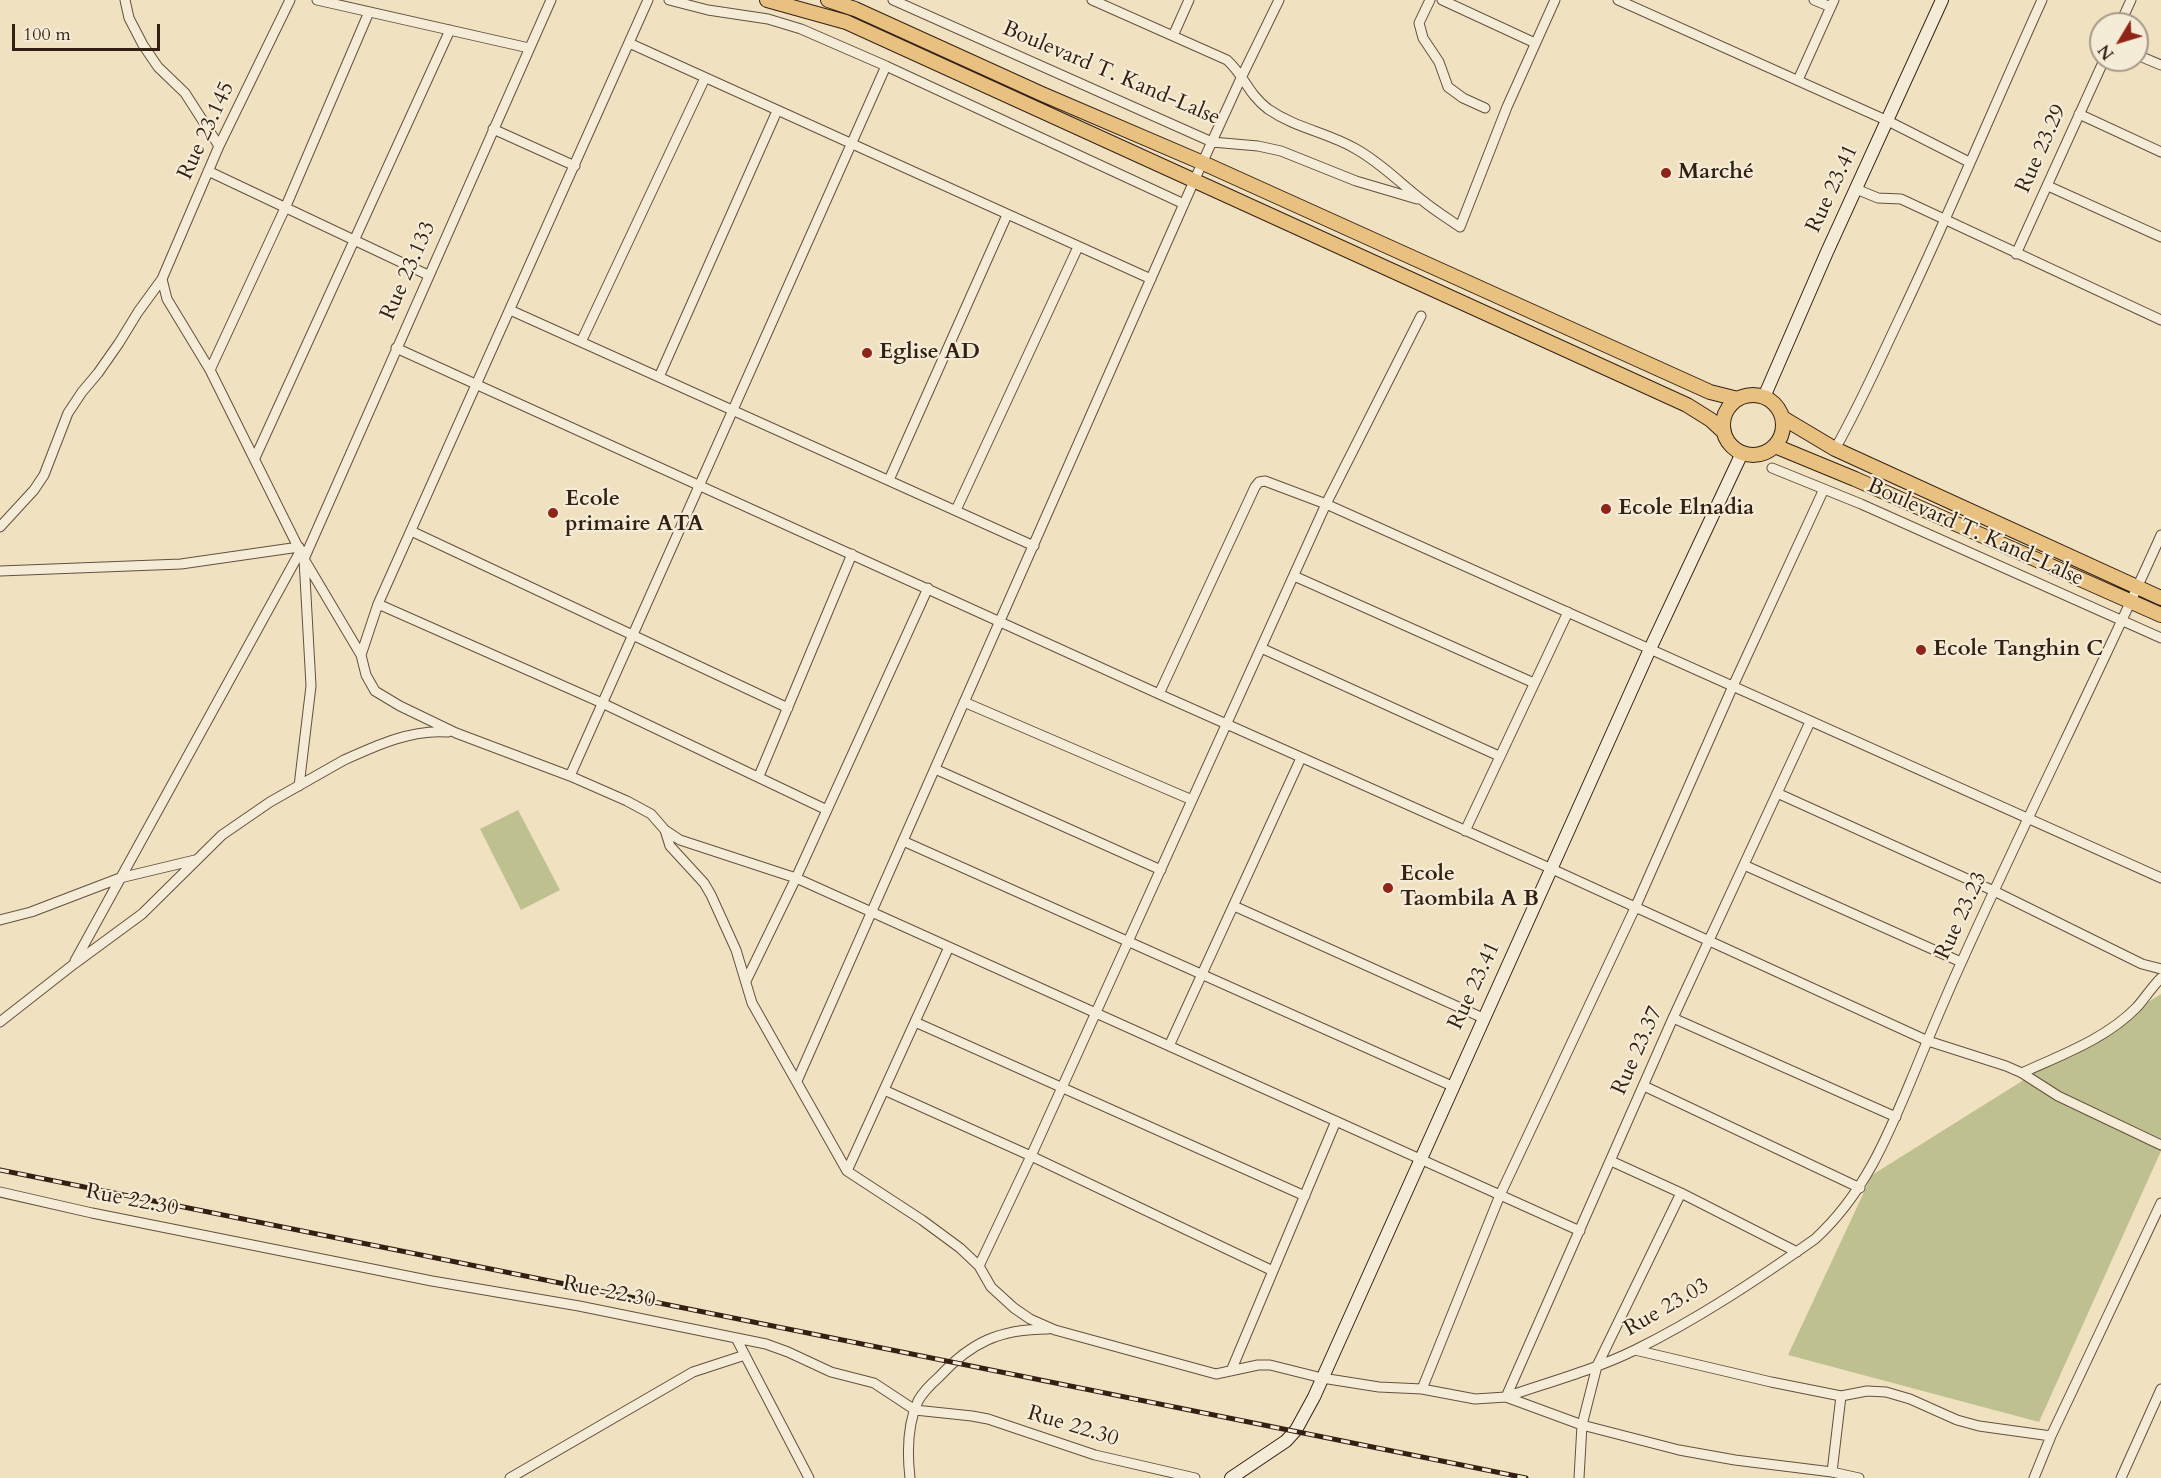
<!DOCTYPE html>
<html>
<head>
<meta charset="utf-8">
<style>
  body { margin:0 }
  #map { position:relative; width:2161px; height:1478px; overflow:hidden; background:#f0e1c1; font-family:Cardo,serif }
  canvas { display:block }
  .north { position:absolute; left:2089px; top:12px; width:60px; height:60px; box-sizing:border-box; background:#f5ecd7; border:2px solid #a89a89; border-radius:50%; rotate:232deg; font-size:16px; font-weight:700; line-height:24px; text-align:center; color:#342013 }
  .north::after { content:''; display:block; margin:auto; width:21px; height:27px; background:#8f2418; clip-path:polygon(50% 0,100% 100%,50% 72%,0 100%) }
  .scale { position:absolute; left:12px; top:24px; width:148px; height:27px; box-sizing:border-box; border:3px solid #342013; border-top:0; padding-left:8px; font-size:18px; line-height:21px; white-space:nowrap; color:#342013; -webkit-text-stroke:4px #f5ecd7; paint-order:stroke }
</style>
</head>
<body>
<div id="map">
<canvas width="2161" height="1478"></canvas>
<div class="north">N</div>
<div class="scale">100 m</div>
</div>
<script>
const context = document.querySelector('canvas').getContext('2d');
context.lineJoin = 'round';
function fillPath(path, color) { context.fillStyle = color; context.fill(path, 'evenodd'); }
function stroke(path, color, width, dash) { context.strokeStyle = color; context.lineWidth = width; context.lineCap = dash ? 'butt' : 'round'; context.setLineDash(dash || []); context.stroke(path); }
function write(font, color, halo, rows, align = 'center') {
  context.font = font + ' Cardo,serif'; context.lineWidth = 4.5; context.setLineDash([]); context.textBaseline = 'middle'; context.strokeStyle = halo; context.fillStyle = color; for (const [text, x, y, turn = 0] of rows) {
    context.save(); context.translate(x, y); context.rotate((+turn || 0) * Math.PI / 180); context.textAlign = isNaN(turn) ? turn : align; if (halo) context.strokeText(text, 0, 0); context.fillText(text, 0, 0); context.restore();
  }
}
const green = new Path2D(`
  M518 810 560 890 521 910 480 829Z
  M2161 994V1151L2039 1422 1788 1355 1872 1175Z`);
const street = new Path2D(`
  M125 0 129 18 143 45 158 67 185 93 219 146
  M317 0 529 48
  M669 0 708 10 768 19 801 29 886 66 1184 204
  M893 0 1212 142 1258 146 1281 151 1356 181 1417 199
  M1092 0 1227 60C1244 75 1248 94 1268 109 1297 129 1327 132 1356 149 1381 163 1400 183 1422 200 1434 210 1447 218 1460 227L1507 107 1555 0
  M1430 0 1419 23 1423 38 1439 62 1448 87 1463 98 1485 108
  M1442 0 1535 43
  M1618 0 1888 121 1969 162
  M1814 0 1831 7
  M2120 24 2131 0
  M1173 36 1189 0
  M629 43 1151 279
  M2137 55 2161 65
  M1798 80 1834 0
  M2079 114 2161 152
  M493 129 575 166
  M208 171 428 275
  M2048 186 2161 237
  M1856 189 1878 198 1901 199 2161 320
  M2016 254 2104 60
  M162 279 167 299 210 370 304 559 361 655 366 675 375 691 400 706 456 733 570 776 627 801 651 814 665 830 680 840 796 878 1580 1231
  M510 310 1034 546
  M581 342 705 78
  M396 348 1159 694 1552 869 1928 1041 2006 1066 2022 1073 2058 1096 2161 1145
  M210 370 286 206 369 12
  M659 377 777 111
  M1835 449C1860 405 1880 359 1902 313 1951 210 1995 104 2042 0
  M255 458 450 30
  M1772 468 1861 504 2161 638
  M889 480 1007 215
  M956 510 1078 247
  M0 527 34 490 44 475 68 413 82 392 98 373 119 343 138 312 162 279 219 146 290 0
  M411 531 788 708
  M0 571 181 564 299 547
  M1294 576 1534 683
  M378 604 602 703 827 810
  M1261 648 1499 756
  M361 655 378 604 648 0
  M1159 694 1255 487 1259 482 1265 481 1326 504 2161 878
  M964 702 1192 800
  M935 769 1161 870
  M570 776 886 66
  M759 776 852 554
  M299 786 311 686 304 559 551 0
  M1777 793 1994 891 2142 964 2161 969
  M665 830 670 846 704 883 711 895 736 950 752 1003 847 1171 922 1220 960 1248 979 1266 991 1287 1014 1308 1030 1319 1055 1330 1216 1374 1258 1365H1270L1322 1378 1379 1387 1422 1389 1475 1399 1506 1397 1582 1425 1679 1450 1735 1460 1832 1472 1859 1478
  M1465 831 1568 612
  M903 841 1452 1086
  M1744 865 1961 962
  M1234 906 1483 1018
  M0 920 31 912 120 878 195 860
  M75 961 301 550
  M746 981 796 878 928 588
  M1673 1018 1896 1117
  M0 1022 74 964 142 914 222 835 270 802 344 760C377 745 412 729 448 732
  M915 1022 1305 1196
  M1169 1046 1301 758
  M2022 1073C2061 1055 2106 1039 2137 1007 2145 998 2152 987 2161 978
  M797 1081 1194 181 1241 78 1279 0
  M1644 1086 1860 1188
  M884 1090 1031 1156 1273 1271
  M1611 1161 1681 1193 1797 1252
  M847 1171 949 947
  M0 1192 92 1213 432 1281 579 1306 766 1344 788 1352 831 1372 874 1383 915 1410 972 1416 988 1419 1095 1455 1195 1478
  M979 1266 1031 1156 1326 504 1421 316
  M736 1338 809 1478
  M1635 1350 1771 1382 1841 1396 1867 1391 1886 1392 1910 1399 1957 1420 1979 1426 2051 1436
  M1231 1371 1336 1121
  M1422 1389 1500 1195 1635 908 1733 686 1824 489
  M1506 1397C1549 1382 1594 1370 1635 1350 1698 1319 1758 1279 1815 1239 1864 1194 1887 1138 1912 1078 1928 1039 1944 1000 1962 961 2026 818 2097 678 2161 535
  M1506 1397 1673 1018 1810 722
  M1832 1472 1841 1396
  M510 1478 693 1372 745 1355
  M910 1478C907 1452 907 1425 918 1401 923 1392 931 1384 939 1377 971 1342 1000 1329 1048 1329
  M1579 1478 1582 1425 1597 1366 1681 1193
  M2034 1478 2051 1436 2161 1203
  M2121 1478 2161 1389`);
const secondary = new Path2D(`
  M1764 397 1827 252 1942 0
  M1231 1478 1286 1441 1296 1430 1314 1397 1650 649 1742 453`);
const primary = new Path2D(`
  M767 0 846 22 1687 405 1711 420 1724 432
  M828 0 855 9 1042 94 1203 163 1710 392 1738 399
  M1723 425a30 30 0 1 1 60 0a30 30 0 1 1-60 0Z
  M1783 418 1835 449 2161 598
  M1775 446 1855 479 2161 615`);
const rail = new Path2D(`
  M0 1170 1526 1478`);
const markers = [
  [1666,173,6,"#8f2418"],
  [867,353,6,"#8f2418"],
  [1606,509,6,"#8f2418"],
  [553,513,6,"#8f2418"],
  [1921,650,6,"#8f2418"],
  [1388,888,6,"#8f2418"]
];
const streetNames = [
  ["Boulevard T. Kand-Lalse",1111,74,23],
  ["Rue 23.145",207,131,-65],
  ["Rue 23.29",2042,149,-66],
  ["Rue 23.41",1833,189,-65],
  ["Rue 23.133",409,271,-66],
  ["Boulevard T. Kand-Lalse",1975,533,24],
  ["Rue 23.23",1962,916,-65],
  ["Rue 23.41",1475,986,-65],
  ["Rue 23.37",1638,1051,-66],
  ["Rue 22.30",132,1201,11],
  ["Rue 22.30",609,1293,11],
  ["Rue 23.03",1667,1308,-30],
  ["Rue 22.30",1073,1427,17]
];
const poiNames = [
  ["Marché",1678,173],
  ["Eglise AD",879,353],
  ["Ecole",565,500],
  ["primaire ATA",565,525],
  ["Ecole Elnadia",1618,509],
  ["Ecole Tanghin C",1933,650],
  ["Ecole",1400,875],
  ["Taombila A B",1400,900]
];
fillPath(green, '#bec18f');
stroke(street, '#63503e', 11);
stroke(secondary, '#342013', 14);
stroke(primary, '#342013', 16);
stroke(street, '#f5ecd7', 9);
stroke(secondary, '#f5ecd7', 12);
stroke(primary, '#e8c080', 14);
stroke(rail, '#342013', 5);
stroke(rail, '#f5ecd7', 3, [9]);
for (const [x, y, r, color] of markers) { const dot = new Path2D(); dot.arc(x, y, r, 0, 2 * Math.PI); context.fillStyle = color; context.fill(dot); stroke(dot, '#f5ecd7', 2); }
write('22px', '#342013', '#f5ecd7', streetNames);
write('bold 22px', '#342013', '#f5ecd7', poiNames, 'left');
</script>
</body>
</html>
